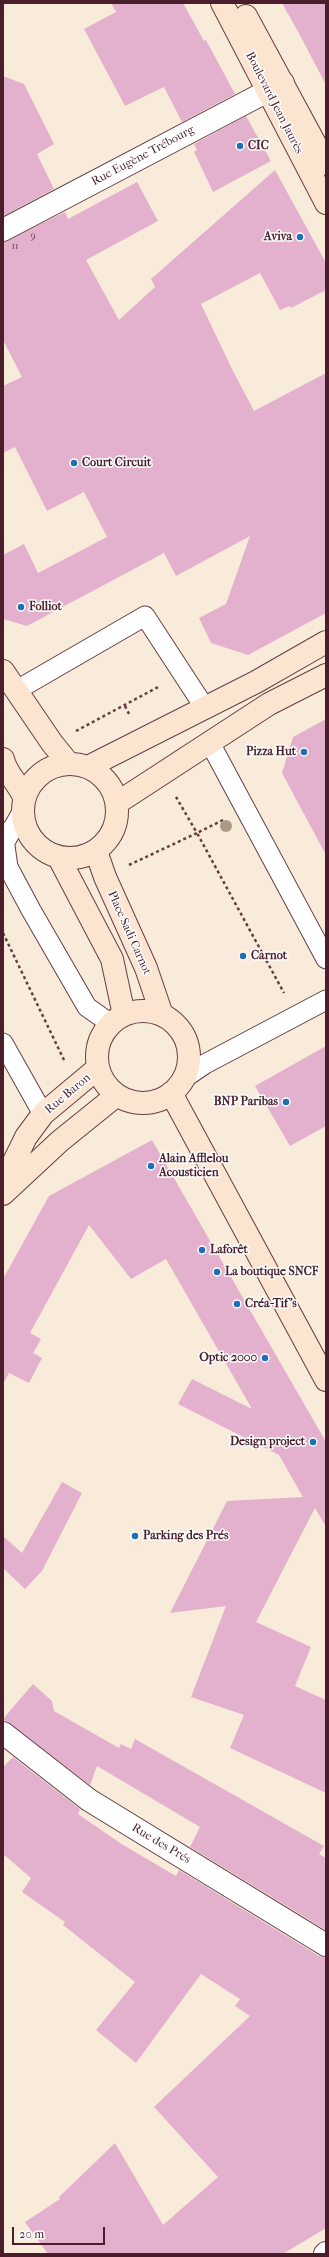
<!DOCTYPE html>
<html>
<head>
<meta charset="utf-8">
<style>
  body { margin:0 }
  #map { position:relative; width:329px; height:2257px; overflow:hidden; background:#f9ebda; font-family:"IM FELL French Canon",serif }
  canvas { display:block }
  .frame { position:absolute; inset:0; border:4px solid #4a1f2b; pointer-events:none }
  .scale { position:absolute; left:12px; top:2227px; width:93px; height:18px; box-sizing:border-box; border:2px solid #4a1f2b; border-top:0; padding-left:5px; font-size:12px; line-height:14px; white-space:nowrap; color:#4a1f2b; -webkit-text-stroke:3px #fff; paint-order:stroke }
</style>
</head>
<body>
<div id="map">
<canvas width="329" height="2257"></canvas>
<div class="frame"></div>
<div class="scale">20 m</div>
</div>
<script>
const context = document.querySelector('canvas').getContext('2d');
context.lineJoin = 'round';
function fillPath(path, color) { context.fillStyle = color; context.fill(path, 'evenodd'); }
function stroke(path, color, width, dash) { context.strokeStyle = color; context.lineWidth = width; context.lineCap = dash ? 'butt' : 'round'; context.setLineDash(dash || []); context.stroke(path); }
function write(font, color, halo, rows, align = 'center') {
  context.font = font + ' "IM FELL French Canon",serif'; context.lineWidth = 3; context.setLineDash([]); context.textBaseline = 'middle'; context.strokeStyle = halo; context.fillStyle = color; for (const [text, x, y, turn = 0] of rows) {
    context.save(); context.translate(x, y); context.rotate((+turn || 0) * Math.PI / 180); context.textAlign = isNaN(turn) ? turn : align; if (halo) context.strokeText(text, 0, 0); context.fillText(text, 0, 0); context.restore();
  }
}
const building = new Path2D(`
  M111 3H183L204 41 206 40 235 94 182 122 164 87 125 106 84 29 116 12Z
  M282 3H326V85L303 41Z
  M3 76 24 84 54 144 37 154 54 189 3 216Z
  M246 116 271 161 213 192 194 152 197 150 194 144Z
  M275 170 326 263V290L291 308 290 306 280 310 260 273 201 304 233 371 254 411 326 373V613L248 655 211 643 199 618 226 604 250 536 176 576 164 553 27 626 3 619V555L24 544 38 573 107 537 84 492 47 511 15 447 3 453V386L22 377 3 340V242L65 212 68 219 137 182 158 221 86 260 119 320 155 287 151 279Z
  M326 719V855L282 773 293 737Z
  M326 1046V1126L290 1146 255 1086Z
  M152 1140 326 1442V1527L315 1508 256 1622 311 1647 295 1686 326 1700V1793L230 1748 244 1715 191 1697 226 1606 170 1613 227 1501 303 1497 279 1455 178 1404 192 1379 252 1409 166 1259 131 1279 89 1225 30 1333 41 1339 33 1353 42 1358 29 1383 9 1373 3 1384V1279L49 1196Z
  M62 1482 82 1493 42 1571 25 1589 3 1568V1536L22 1553Z
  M33 1684 52 1701 54 1711 119 1748 121 1744 131 1749 135 1739 324 1846 319 1854 326 1858V1930L190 1847 200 1827 97 1766 90 1785 6 1721 3 1719Z
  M13 1757 80 1809 78 1814 123 1845 176 1876 179 1870 319 1956 326 1957V2228L283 2254H48L25 2222 60 2199 59 2197 115 2143 163 2225 218 2177 154 2107 250 2016 235 2006 240 1999 201 1974 136 2063 96 2030 135 1982 63 1925 65 1922 22 1892 31 1878 3 1854V1767Z`);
const path = new Path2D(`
  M125 706 130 716
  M76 731 160 686
  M223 820 197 833 284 993
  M129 865 197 833 176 797
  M3 933 64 1060`);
const service = new Path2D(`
  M17 690 145 616 205 708
  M210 743 326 959
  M3 832 8 867 31 910 87 1007 111 1024
  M5 842 22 812
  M3 1043 43 1114
  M183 1079 205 1064 326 1000`);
const minor = new Path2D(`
  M3 230 283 83`);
const tertiary = new Path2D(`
  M3 1733 89 1800 326 1945
  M325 2254 326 2253`);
const secondary = new Path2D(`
  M222 3 326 203
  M246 16 326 164
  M3 671 52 743 69 764
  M3 759C6 773 18 783 24 797
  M23 811a47 47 0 1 1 94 0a47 47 0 1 1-94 0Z
  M88 767 256 682 326 642
  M117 803 269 704 326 675
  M96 851 105 877 146 968 162 1015
  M59 858 112 959 124 1015
  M97 1057a46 46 0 1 1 92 0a46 46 0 1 1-92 0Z
  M171 1093 326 1380
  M3 1184 26 1137 43 1114 98 1068
  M3 1194 60 1141 117 1095`);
const trees = [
  [226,826]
];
const markers = [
  [240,146,4,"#1f6fb2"],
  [300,237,4,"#1f6fb2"],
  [74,463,4,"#1f6fb2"],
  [21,607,4,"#1f6fb2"],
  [304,752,4,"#1f6fb2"],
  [243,956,4,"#1f6fb2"],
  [286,1102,4,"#1f6fb2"],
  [151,1166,4,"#1f6fb2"],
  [202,1250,4,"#1f6fb2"],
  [217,1272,4,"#1f6fb2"],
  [237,1304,4,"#1f6fb2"],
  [265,1358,4,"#1f6fb2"],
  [313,1442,4,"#1f6fb2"],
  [135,1536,4,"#1f6fb2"]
];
const numberNames = [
  ["9",33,237],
  ["11",15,247]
];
const streetNames = [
  ["Boulevard Jean Jaurès",274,103,63],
  ["Rue Eugène Trébourg",143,156,-28],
  ["Place Sadi Carnot",129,933,66],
  ["Rue Baron",68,1094,-40],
  ["Rue des Prés",161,1844,31]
];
const poiNames = [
  ["CIC",248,146],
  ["Aviva",292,237,"right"],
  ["Court Circuit",82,463],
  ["Folliot",29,607],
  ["Pizza Hut",296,752,"right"],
  ["Carnot",251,956],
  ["BNP Paribas",278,1102,"right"],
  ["Alain Afflelou",159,1159],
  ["Acousticien",159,1173],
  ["Laforêt",210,1250],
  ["La boutique SNCF",225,1272],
  ["Créa-Tif's",245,1304],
  ["Optic 2000",257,1358,"right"],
  ["Design project",305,1442,"right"],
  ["Parking des Prés",143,1536]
];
fillPath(building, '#e3b1ce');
stroke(service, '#643e45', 21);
stroke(minor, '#643e45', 24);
stroke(tertiary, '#643e45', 24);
stroke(secondary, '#643e45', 24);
stroke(path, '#643e45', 2.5, [3, 3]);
stroke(service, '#fff', 19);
stroke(minor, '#fff', 22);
stroke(tertiary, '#fff', 22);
stroke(secondary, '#fce5d0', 22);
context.fillStyle = '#ab9b86';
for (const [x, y] of trees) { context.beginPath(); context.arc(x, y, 6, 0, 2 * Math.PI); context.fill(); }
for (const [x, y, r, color] of markers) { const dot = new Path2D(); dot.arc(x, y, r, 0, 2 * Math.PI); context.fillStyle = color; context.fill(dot); stroke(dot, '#fff', 1.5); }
write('10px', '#704454', null, numberNames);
write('12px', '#4a1f2b', '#fff', streetNames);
write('bold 12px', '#4a1f2b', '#fff', poiNames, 'left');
</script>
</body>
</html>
